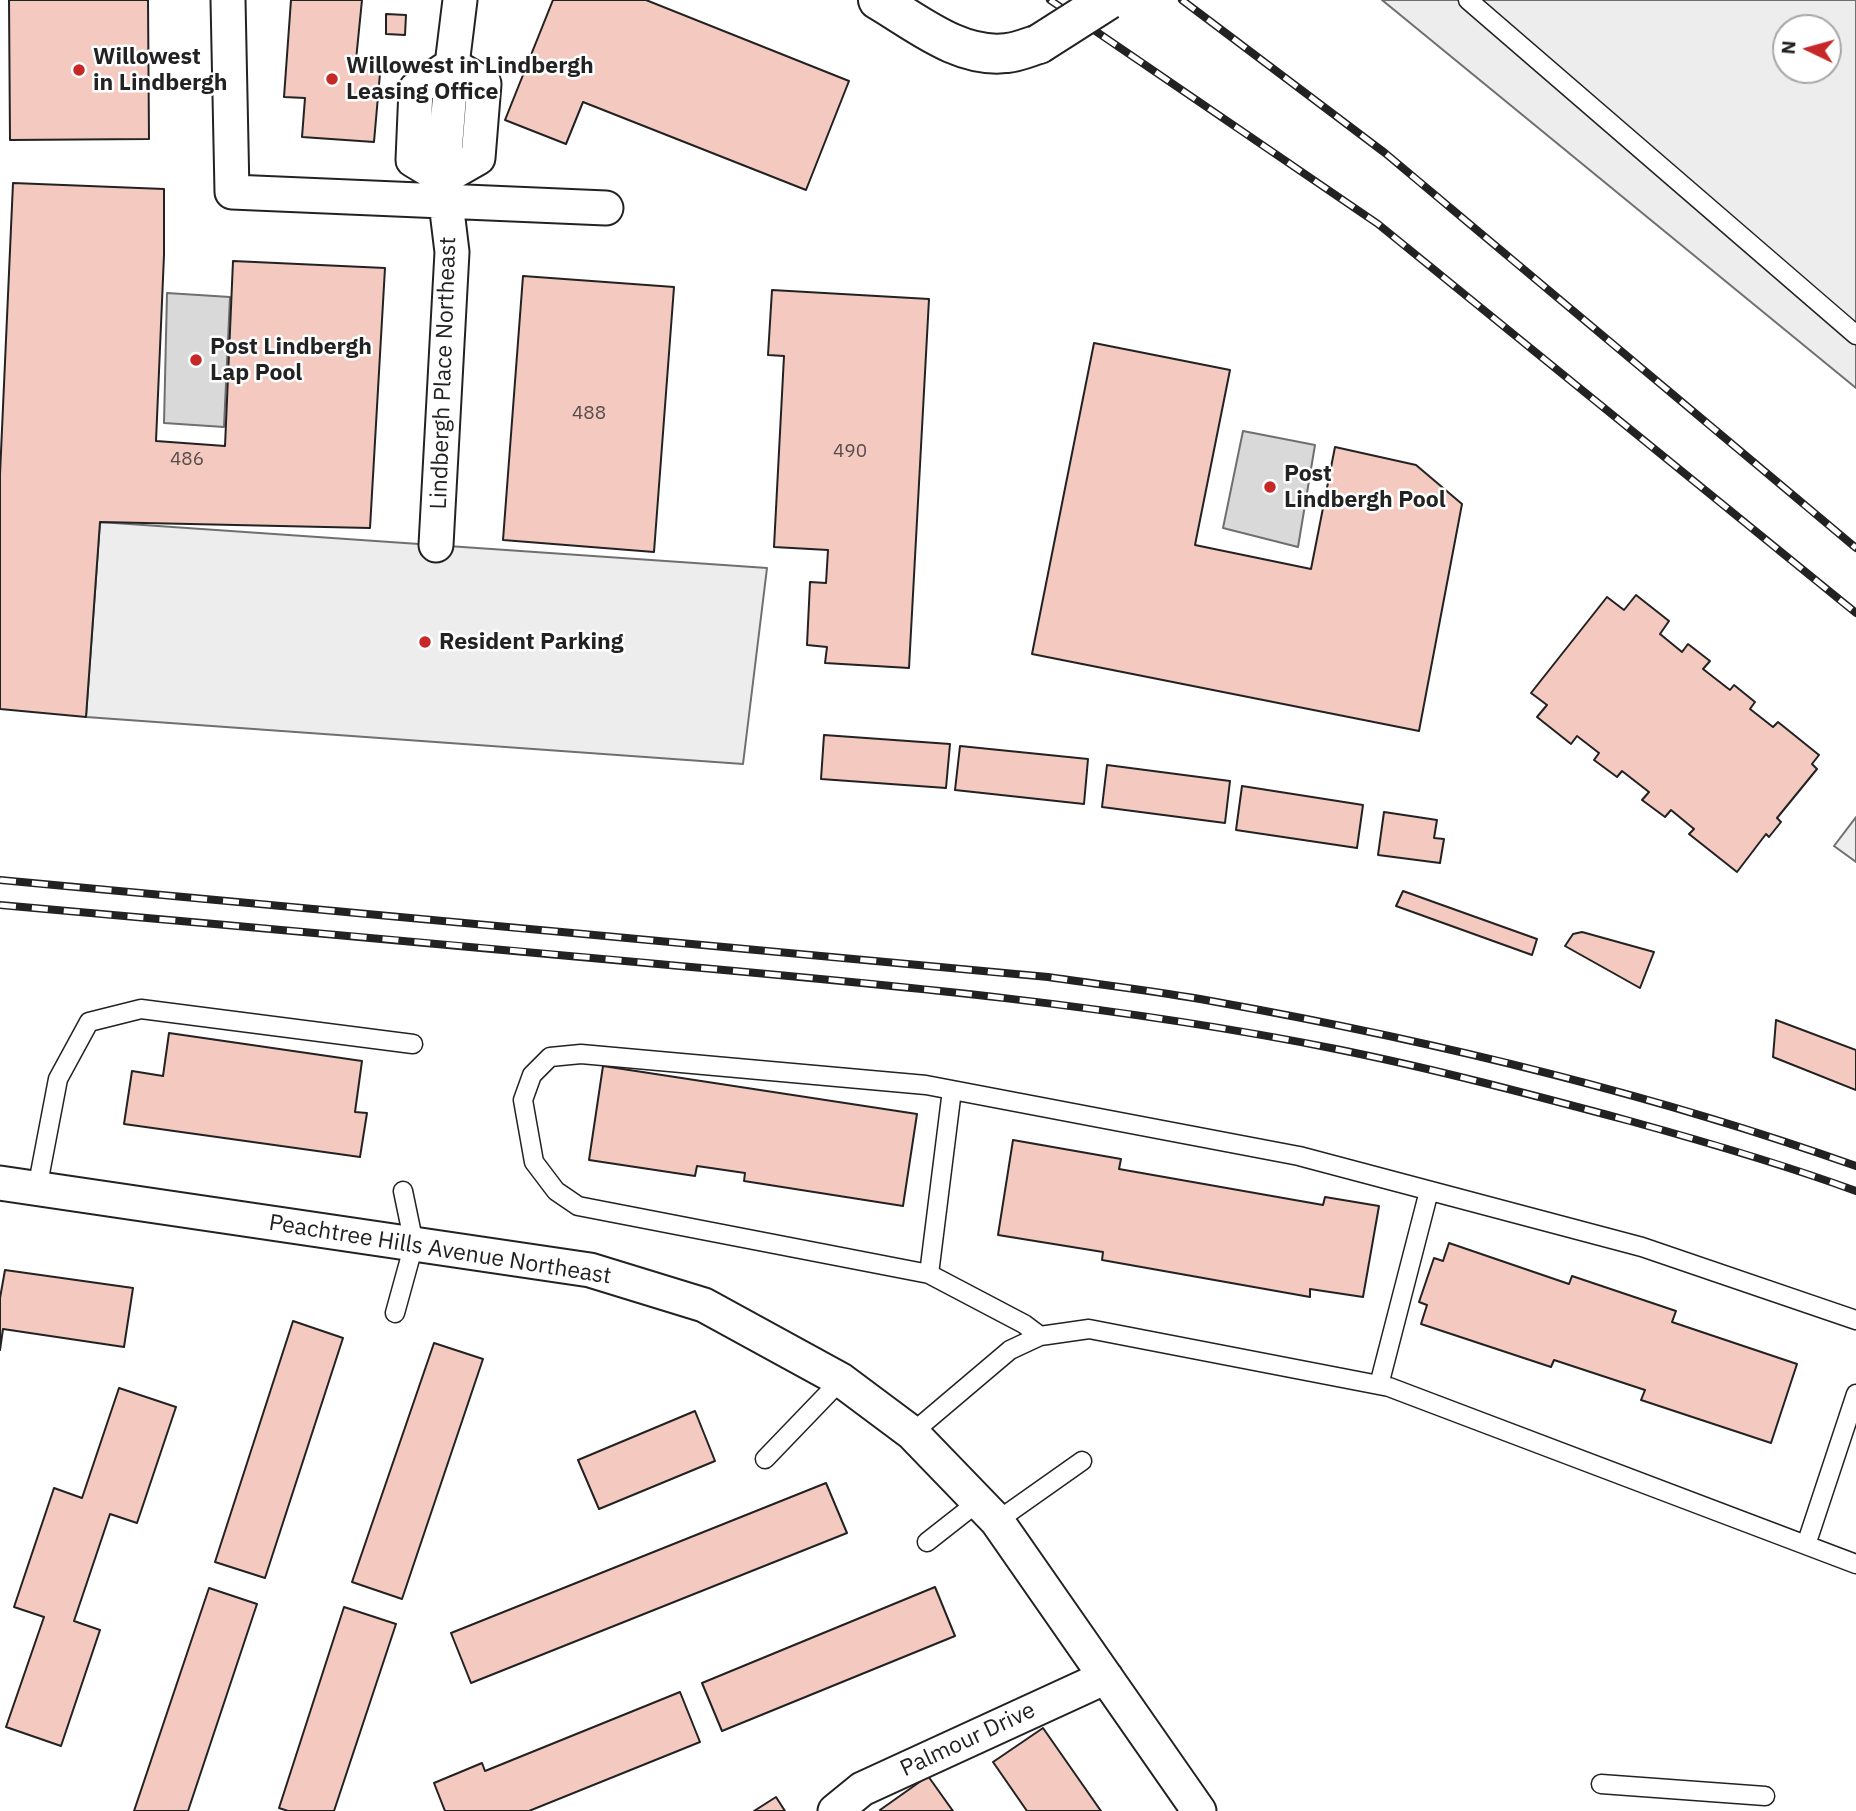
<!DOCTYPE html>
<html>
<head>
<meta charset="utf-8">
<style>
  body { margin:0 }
  #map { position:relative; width:1856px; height:1811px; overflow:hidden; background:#fff; font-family:"IBM Plex Sans",sans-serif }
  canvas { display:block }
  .north { position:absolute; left:1772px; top:14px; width:70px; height:70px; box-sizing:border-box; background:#fff; border:2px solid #a7a7a7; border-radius:50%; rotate:275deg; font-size:19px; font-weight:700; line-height:28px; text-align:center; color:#222 }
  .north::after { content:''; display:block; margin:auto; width:24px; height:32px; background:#c62828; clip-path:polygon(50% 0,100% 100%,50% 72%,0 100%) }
</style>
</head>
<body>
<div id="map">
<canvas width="1856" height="1811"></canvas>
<div class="north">N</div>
</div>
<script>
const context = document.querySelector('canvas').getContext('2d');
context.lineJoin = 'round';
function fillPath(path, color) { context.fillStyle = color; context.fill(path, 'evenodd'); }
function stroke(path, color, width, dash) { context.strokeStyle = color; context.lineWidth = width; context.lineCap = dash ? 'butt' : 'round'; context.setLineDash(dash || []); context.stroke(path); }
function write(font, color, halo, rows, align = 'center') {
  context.font = font + ' "IBM Plex Sans",sans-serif'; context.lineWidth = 5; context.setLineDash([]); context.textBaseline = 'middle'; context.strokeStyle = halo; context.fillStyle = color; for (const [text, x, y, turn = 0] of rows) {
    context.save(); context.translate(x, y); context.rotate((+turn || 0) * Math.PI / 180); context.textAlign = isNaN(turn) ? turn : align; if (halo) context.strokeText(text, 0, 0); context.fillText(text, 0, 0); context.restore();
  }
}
const green = new Path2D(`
  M1856 817V862L1834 846Z`);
const parking = new Path2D(`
  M1382 0H1856V388ZM1786 28H1828V70H1786Z
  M100 522 767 568 743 764 86 717Z`);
const water = new Path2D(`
  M167 293 230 297 224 427 164 423Z
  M1243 431 1315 445 1298 547 1223 528Z`);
const building = new Path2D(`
  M9 0H148L149 139 10 140Z
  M291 0H362L356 60 381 62 374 142 302 137 305 98 284 97Z
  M553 0H646L849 81 806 190 583 102 566 144 505 120Z
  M386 14 406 15 405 35 386 34Z
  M13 183 164 189V255L156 441 225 446 233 261 385 268 370 528 100 522 86 717 0 709V474Z
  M523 276 674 287 654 552 503 540Z
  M772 290 929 299 909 668 825 663 827 647 807 645 810 582 826 583 828 550 774 547 784 356 768 355Z
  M1094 343 1230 370 1195 545 1311 569 1335 447 1416 465 1462 504 1419 731 1032 654Z
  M1636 595 1669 621 1660 634 1682 652 1688 644 1710 661 1703 669 1730 690 1734 685 1755 702 1750 709 1773 727 1778 722 1819 755 1812 764 1817 769 1777 818 1781 822 1769 837 1766 834 1737 872 1689 834 1694 829 1671 810 1665 817 1642 800 1649 792 1622 771 1617 777 1594 760 1599 753 1577 736 1571 744 1537 717 1547 705 1531 693 1607 597 1624 610Z
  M824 735 950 744 946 788 821 779Z
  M960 746 1088 759 1084 804 955 790Z
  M1107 765 1230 781 1225 823 1102 807Z
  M1242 786 1363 805 1357 848 1236 830Z
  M1384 812 1437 820 1434 838 1444 839 1440 863 1378 855Z
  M1403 891 1537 939 1532 955 1396 906Z
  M1582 932 1654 952 1640 988 1565 946 1573 934Z
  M1776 1020 1856 1050V1090L1773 1057Z
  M169 1033 362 1061 355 1112 367 1113 360 1157 124 1124 132 1071 163 1076Z
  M603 1066 917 1114 903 1206 744 1181 745 1173 697 1166 695 1176 589 1160Z
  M1013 1140 1121 1159 1119 1169 1323 1205 1325 1197 1379 1206 1363 1297 1310 1289V1297L1102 1260 1103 1252 998 1235Z
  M1449 1243 1569 1284 1572 1276 1676 1311 1672 1322 1797 1364 1771 1443 1641 1400 1645 1390 1554 1360 1551 1367 1421 1324 1427 1305 1419 1302 1434 1258 1443 1261Z
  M5 1270 133 1288 124 1347 3 1329 0 1350V1298Z
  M293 1321 343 1338 265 1578 215 1562Z
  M434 1343 483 1359 402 1599 352 1582Z
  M119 1388 176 1407 137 1523 110 1514 74 1621 100 1630 61 1746 6 1727 44 1617 14 1607 54 1488 82 1498Z
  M695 1411 715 1461 599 1509 578 1460Z
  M826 1483 847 1533 471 1683 451 1633Z
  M935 1587 955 1636 722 1731 702 1683Z
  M209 1588 257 1604 188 1811H134Z
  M344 1607 396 1624 334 1811H288L279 1808Z
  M680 1692 700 1742 529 1811H445L434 1783 482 1763 485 1771Z
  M1043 1728 1101 1811H1027L993 1762Z
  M928 1776 953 1811H881L880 1810Z
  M776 1797 785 1811H754Z`);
const service = new Path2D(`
  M1468 0 1856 335
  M37 1189 58 1079 89 1022 141 1009 413 1044
  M929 1274 952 1090
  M395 1313 414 1244 403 1191
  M1040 1336 1024 1324 929 1274 578 1206 556 1191 534 1162 523 1100 532 1075 550 1057 581 1054 926 1085 1299 1156 1642 1247 1856 1320
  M1379 1385 1429 1191
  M912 1433 1010 1350 1040 1336 1089 1329 1389 1387 1856 1564
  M765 1459 841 1380
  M997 1521 1082 1461
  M927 1542 978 1502
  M1806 1545 1856 1394
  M1601 1784 1765 1796`);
const minor = new Path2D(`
  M228 0 232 192 606 208
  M443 178 478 158 484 84 452 65
  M443 178 413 160 416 89 452 65
  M436 545 452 252 443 178 452 65 460 0
  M0 1183 590 1270 704 1305 841 1380 912 1433 997 1521 1199 1811
  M835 1811 862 1789 1106 1677`);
const secondary = new Path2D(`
  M878 0C917 23 960 59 1007 53 1018 52 1029 47 1039 44`);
const rail = new Path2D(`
  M1050 0 1378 224 1856 613
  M1182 0 1385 153 1856 548
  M0 880 1048 977C1102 985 1157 991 1211 1001 1429 1040 1647 1092 1856 1166
  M0 905C223 925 446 944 669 965 892 985 1116 1005 1336 1049 1435 1069 1533 1095 1630 1121 1706 1142 1782 1164 1856 1191`);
const secondaryBridge = new Path2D(`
  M1039 44 1108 0`);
const markers = [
  [79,70,7,"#c62828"],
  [332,79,7,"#c62828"],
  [196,360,7,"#c62828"],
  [1270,487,7,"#c62828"],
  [425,642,7,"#c62828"]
];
const numberNames = [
  ["488",589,414],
  ["490",850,452],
  ["486",187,460]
];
const poiNames = [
  ["Willowest",93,57],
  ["in Lindbergh",93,83],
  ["Willowest in Lindbergh",346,66],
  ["Leasing Office",346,92],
  ["Post Lindbergh",210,347],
  ["Lap Pool",210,373],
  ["Post",1284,474],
  ["Lindbergh Pool",1284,500],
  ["Resident Parking",439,642]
];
const streetNames = [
  ["Lindbergh Place Northeast",444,373,-88],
  ["Peachtree Hills Avenue Northeast",440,1250,9],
  ["Palmour Drive",968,1740,-25]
];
fillPath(green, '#eee');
stroke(green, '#6f6f6f', 2);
fillPath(parking, '#ededed');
stroke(parking, '#6f6f6f', 2);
fillPath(water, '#d9d9d9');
stroke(water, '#6f6f6f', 2);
fillPath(building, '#f3c9c0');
stroke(building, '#222', 2);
stroke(service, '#222', 21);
stroke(minor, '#222', 37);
stroke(secondary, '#222', 42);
stroke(service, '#fff', 18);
stroke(minor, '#fff', 33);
stroke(secondary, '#fff', 38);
stroke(rail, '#222', 8);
stroke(rail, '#fff', 5, [16]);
stroke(secondaryBridge, '#222', 42, []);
stroke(secondaryBridge, '#fff', 38);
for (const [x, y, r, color] of markers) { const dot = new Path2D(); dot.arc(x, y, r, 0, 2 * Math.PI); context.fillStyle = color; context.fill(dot); stroke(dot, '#fff', 2.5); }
write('19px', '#564c4a', null, numberNames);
write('bold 23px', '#222', '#fff', poiNames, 'left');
write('23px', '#222', '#fff', streetNames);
</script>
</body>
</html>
